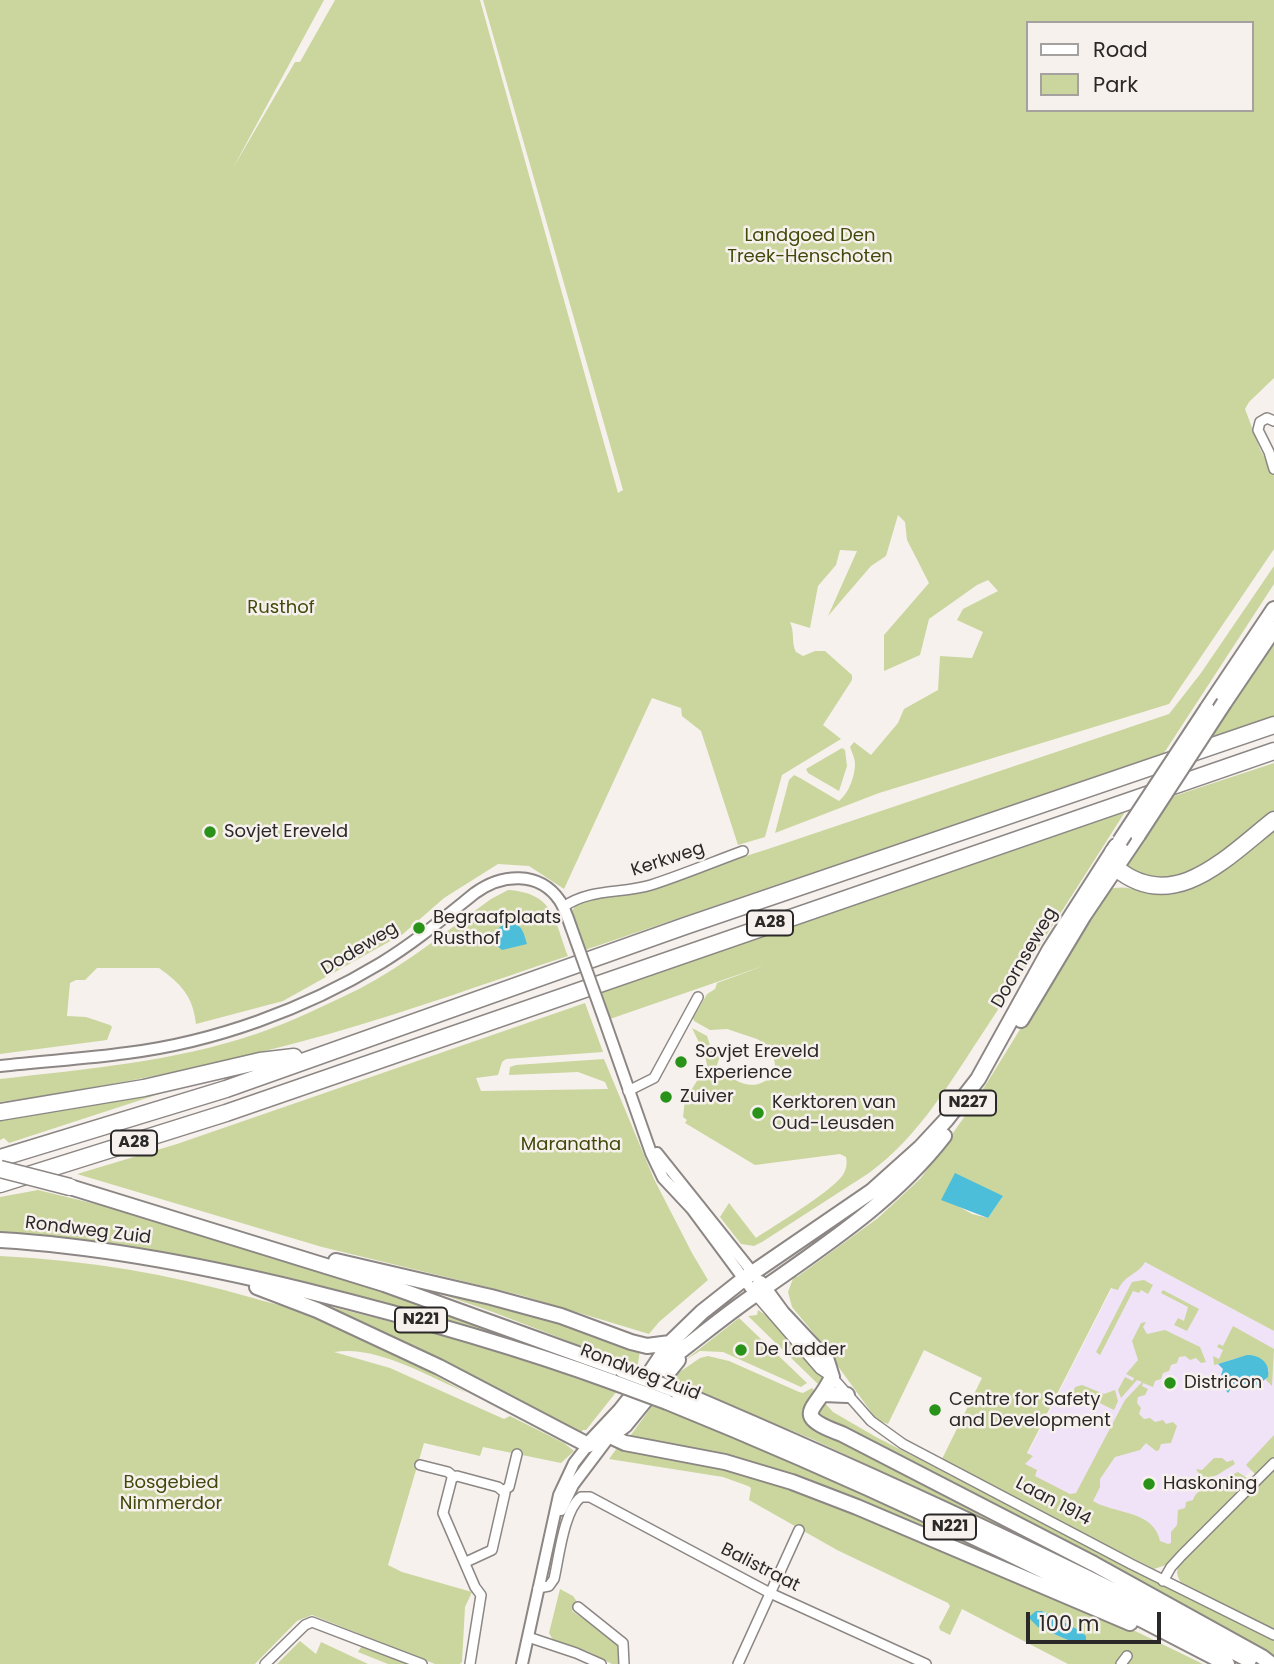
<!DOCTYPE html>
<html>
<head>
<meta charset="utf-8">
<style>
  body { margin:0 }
  #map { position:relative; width:1274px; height:1664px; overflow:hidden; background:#f7f1ee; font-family:Poppins,sans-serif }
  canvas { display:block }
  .legend { position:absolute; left:1026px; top:21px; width:228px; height:91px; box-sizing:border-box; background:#f7f1ee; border:2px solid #a5a19f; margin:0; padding:9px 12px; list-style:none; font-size:21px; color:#2b2928 }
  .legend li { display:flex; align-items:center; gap:14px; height:35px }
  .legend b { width:35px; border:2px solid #a5a19f }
  .scale { position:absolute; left:1026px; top:1612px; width:135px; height:32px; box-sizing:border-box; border:4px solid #2b2928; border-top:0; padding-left:9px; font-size:21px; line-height:24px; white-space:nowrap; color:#2b2928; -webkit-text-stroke:5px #f7f1ee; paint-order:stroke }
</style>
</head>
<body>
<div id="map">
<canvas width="1274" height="1664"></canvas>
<ul class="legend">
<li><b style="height:9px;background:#fff"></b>Road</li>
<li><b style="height:19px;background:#cad69d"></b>Park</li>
</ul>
<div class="scale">100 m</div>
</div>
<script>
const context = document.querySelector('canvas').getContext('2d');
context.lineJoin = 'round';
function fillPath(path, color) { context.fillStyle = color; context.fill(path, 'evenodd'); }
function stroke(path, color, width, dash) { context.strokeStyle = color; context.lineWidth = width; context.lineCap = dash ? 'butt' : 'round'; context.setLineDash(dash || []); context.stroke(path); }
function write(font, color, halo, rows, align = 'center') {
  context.font = font + ' Poppins,sans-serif'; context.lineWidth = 5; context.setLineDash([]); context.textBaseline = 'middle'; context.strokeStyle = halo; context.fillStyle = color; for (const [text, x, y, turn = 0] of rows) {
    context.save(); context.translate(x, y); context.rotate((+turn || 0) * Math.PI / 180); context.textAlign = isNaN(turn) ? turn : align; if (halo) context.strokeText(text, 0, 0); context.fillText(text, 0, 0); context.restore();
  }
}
const commercial = new Path2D(`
  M1132 1255 1274 1331V1450L1167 1548 1019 1471 1112 1288Z`);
const green = new Path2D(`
  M0 0H324L233 168 295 62H300L335 0H480L618 493 623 490 483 0H1274V378L1249 402 1245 409 1260 449 1274 476V549L1169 704 879 793 775 833 789 780 794 775 800 778 839 801C849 793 855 776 855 764 855 758 852 753 850 747L854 742 871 755 898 723 904 709 938 690 940 656 972 658 983 632 957 620 963 609 998 591 988 580 977 585 929 619 920 655 884 671V635L929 583 907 540 905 522 898 515 886 556 871 566 828 616 857 551 840 550 836 565 818 586 810 628 790 622C795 633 791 643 796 652L803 656 815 651H825L852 675V680L823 725 841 739 782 775 765 837 738 845 701 731 682 716 681 708 652 698 564 889 529 866 498 864 444 898 403 934 283 1001 196 1024C193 996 181 984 159 968H97L85 980H76L70 983 67 1016 86 1017 110 1025 112 1027 107 1040 0 1054ZM1027 23H1251V110H1027Z
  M1274 566V584L1164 753 585 950 571 912 579 901 718 865 768 849 1169 714 1201 673Z
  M1274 636V717L1206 739Z
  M842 748 845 750 847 766 839 791 808 773 806 769Z
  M1274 763V814L1190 878 1146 879 1127 866 1129 858 1168 798Z
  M1125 812C1079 884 1033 957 986 1028 952 1079 920 1136 869 1173L762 1242 754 1246 741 1244 720 1217 729 1203 756 1238C775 1225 835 1190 844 1173 847 1167 847 1163 846 1157L840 1154 755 1165 685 1123 687 1120 683 1117 685 1100 707 1065 705 1055 692 1028 707 1036 711 1048 720 1056 716 1068C739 1083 754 1095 776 1072L773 1052 769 1046 757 1039 727 1029 710 1030 694 1021 693 1018 707 994 715 989 717 983 766 965 610 1019 600 993Z
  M1274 830V1331L1145 1262C1138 1275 1125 1274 1118 1290L1111 1288 1027 1453 1033 1456 1025 1464 1037 1470 1035 1476 1070 1494 1076 1493 1125 1400 1142 1382 1137 1380 1121 1398 1118 1390 1125 1377 1133 1381 1134 1378 1126 1374 1138 1360 1132 1341 1141 1323 1146 1322 1143 1327 1147 1334 1165 1330 1200 1347 1206 1362 1201 1363 1196 1358 1190 1360 1185 1356 1179 1357 1177 1363 1171 1365 1169 1371 1163 1373 1161 1379 1155 1381 1153 1387 1143 1383 1142 1386 1148 1389 1145 1395 1138 1397 1137 1403 1141 1408 1139 1414 1144 1419 1150 1418 1155 1422 1163 1420 1166 1424 1173 1422 1177 1426 1171 1443 1161 1444 1159 1450 1156 1451 1146 1443 1140 1450 1115 1457 1100 1479V1487L1093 1501C1114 1514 1154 1510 1160 1541L1168 1544 1171 1543V1532L1177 1525 1178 1510 1185 1508 1186 1502 1193 1500C1197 1486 1225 1479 1238 1472L1247 1478 1249 1484 1166 1565 1154 1569 941 1461 982 1378 924 1350 888 1424 877 1420 816 1336 792 1307 788 1292 794 1276 797 1277 878 1218 921 1178 977 1099 1106 890C1131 882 1140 895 1164 895 1200 896 1245 851 1274 830ZM1003 1196 988 1218 972 1214 947 1200Z
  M508 890C554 893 554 919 568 956 489 982 410 1011 329 1034 221 1064 111 1087 0 1102V1079C86 1069 173 1062 256 1034 291 1022 326 1005 359 989 405 965 448 930 491 899Z
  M585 1003 603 1052 506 1059 502 1062 498 1075 476 1078 481 1091 608 1089 605 1082 578 1072 509 1075 510 1067 516 1065 604 1059 654 1179 692 1253 708 1280 659 1322 649 1334 520 1295 322 1247 77 1174 177 1144Z
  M199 1081 9 1143 4 1138 0 1140V1118Z
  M38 1190 112 1208 332 1275 546 1350 423 1313 331 1290 52 1238 0 1233V1197Z
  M0 1256C86 1260 171 1274 253 1298 273 1304 295 1308 315 1315 368 1335 417 1366 467 1393 427 1376 377 1345 334 1352L390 1368 504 1419 510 1416 564 1443 574 1451 561 1463 483 1447 480 1456 424 1443 388 1565 402 1572 472 1592 465 1607 462 1662 460 1664H435L312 1615 297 1621 255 1664H0Z
  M1144 1280 1153 1285 1148 1294 1141 1290 1139 1293 1133 1291 1100 1355 1096 1352 1132 1282Z
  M412 1284 544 1315 640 1350 638 1364 636 1367 490 1311Z
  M1163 1290 1199 1309 1187 1331 1174 1325 1178 1318 1184 1321 1188 1307 1161 1293Z
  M313 1302 430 1332 600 1383 617 1391 586 1430H583L580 1433Z
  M758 1310 770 1318 824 1378 821 1387 748 1316 757 1315Z
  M739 1318 807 1383 801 1387 723 1352 700 1351 684 1361Z
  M1233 1326 1274 1349 1272 1386 1266 1380 1269 1370C1257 1345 1232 1361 1214 1365L1213 1356 1219 1359 1223 1350 1217 1347 1219 1344 1223 1346Z
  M708 1356 729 1361 799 1392 803 1393 812 1388 816 1392C807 1400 797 1412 807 1423 818 1436 858 1446 875 1454 950 1492 1024 1533 1098 1572L812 1439 668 1380 700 1358Z
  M1082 1385 1104 1394 1115 1390 1118 1401 1114 1410 1077 1392 1073 1399 1071 1398 1075 1387Z
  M823 1401 833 1412 876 1437 1274 1641V1659L820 1419 817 1412Z
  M652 1406 677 1413 836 1481 1113 1612 838 1495 628 1439Z
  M1274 1435V1459L1257 1476 1246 1465Z
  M617 1448 767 1477 1088 1608 1203 1664H1126L1131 1657 1126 1651 1117 1664H1068L962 1609 950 1635 940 1630 939 1627 950 1606 948 1603 837 1550 749 1500 751 1488 748 1486 723 1477 609 1459ZM1042 1611 1081 1631 1086 1636 1085 1642 1077 1644 1038 1627Z
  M1214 1458H1222L1227 1462 1233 1460 1235 1464 1217 1475 1191 1485 1198 1481 1200 1475 1196 1469 1202 1470Z
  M1274 1468V1632L1184 1586C1176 1577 1175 1571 1181 1561Z
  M560 1589 573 1596 578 1603 572 1611 585 1620H590L621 1646 619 1664H612L587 1651 553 1640 549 1633Z
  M300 1641 316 1654 321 1642 368 1664H277Z
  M363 1644 412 1664H388L358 1652Z`);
const water = new Path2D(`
  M507 922C522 924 523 930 527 944L502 950 493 942 496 930Z
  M955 1173 1003 1196 988 1218 941 1200Z
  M1247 1355C1260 1355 1271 1363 1268 1377L1258 1385 1232 1387 1228 1393 1223 1387 1226 1380 1221 1375 1223 1369 1218 1364Z
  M1036 1611H1042L1081 1631 1086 1636V1640L1083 1644H1077L1038 1627 1030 1619V1616Z`);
const minor = new Path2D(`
  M1274 421 1267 418 1260 422 1258 430 1269 452 1274 469
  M563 907C590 888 621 894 651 885 682 875 713 862 743 851
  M628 1091 654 1078 698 997
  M755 1294 820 1369 832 1377 871 1421 903 1444 1131 1564 1274 1635
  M420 1465 448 1472 454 1477
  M504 1490 509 1487 517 1454
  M466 1562 492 1550 505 1493 498 1487 457 1476 452 1478 443 1513 475 1587 481 1595 470 1664
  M1163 1581 1171 1567 1182 1555 1274 1463
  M538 1588 549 1586 554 1579C559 1557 564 1510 581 1497H590L770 1593 926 1664
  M578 1607 623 1643 624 1664
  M528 1637 576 1653 601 1664
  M265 1664 305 1625 312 1622 422 1664
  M738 1664 799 1530
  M1121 1664 1127 1656`);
const tertiary = new Path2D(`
  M604 1019 651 1153 663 1178 692 1209 755 1294
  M0 1066C42 1061 85 1059 127 1053 215 1042 305 1009 381 963 414 943 445 917 475 893 501 874 539 870 560 901 565 909 568 918 571 927
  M657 1153 753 1273
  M561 1510 573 1485 610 1436
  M522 1664 559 1495 574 1463 588 1445`);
const primary = new Path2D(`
  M1224 703 1274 629
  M1207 709 1274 609
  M1021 1020 1084 915 1138 835
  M70 1187 384 1284 622 1370
  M0 1240C102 1246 204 1266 303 1290 408 1316 512 1345 613 1382
  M336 1261 491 1297 561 1316 631 1342 647 1346 670 1343
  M760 1283 782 1313 827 1361 832 1377C816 1412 789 1414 842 1434L1094 1564 1262 1657 1271 1664
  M257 1287 317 1310 439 1367 588 1445 610 1436 625 1425 678 1360
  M659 1367C691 1344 721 1318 753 1296 822 1247 892 1203 944 1136
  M675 1390C870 1473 1062 1561 1249 1660
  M823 1394 847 1395
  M667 1402C857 1479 1045 1568 1227 1664
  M610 1436 625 1443 725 1462 792 1482 857 1507 1130 1623
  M588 1445 620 1411 650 1373 670 1343 702 1312 745 1278 872 1191 920 1148 946 1120 978 1079 1050 949 1116 846`);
const motorway = new Path2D(`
  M1113 852 1116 868C1174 916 1228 856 1274 820
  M0 1112 144 1088 260 1061 294 1057
  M0 1158 226 1089 685 926 1274 725
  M0 1184 226 1113 1274 751`);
const tertiaryBridge = new Path2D(`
  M571 927 604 1019`);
const primaryBridge = new Path2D(`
  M1138 835 1224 703
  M1120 841 1207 709
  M622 1370 675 1390
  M613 1382 667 1402`);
const motorwayBridge = new Path2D(`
  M0 1169 70 1187`);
const markers = [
  [210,832,7,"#289219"],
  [419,928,7,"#289219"],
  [681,1062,7,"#289219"],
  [666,1097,7,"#289219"],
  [758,1113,7,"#289219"],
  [741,1350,7,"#289219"],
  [1170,1383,7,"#289219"],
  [935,1410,7,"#289219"],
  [1149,1484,7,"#289219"]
];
const shields = [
  [770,923,46],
  [968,1103,56],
  [134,1143,46],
  [421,1320,52],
  [950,1527,52]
];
const shieldNames = [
  ["A28",770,923],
  ["N227",968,1103],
  ["A28",134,1143],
  ["N221",421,1320],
  ["N221",950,1527]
];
const parkNames = [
  ["Landgoed Den",810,236],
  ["Treek-Henschoten",810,257],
  ["Rusthof",281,608],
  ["Maranatha",571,1145],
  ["Bosgebied",171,1483],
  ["Nimmerdor",171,1504]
];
const poiNames = [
  ["Sovjet Ereveld",224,832],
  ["Begraafplaats",433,918],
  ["Rusthof",433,939],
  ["Sovjet Ereveld",695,1052],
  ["Experience",695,1073],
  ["Zuiver",680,1097],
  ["Kerktoren van",772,1103],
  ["Oud-Leusden",772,1124],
  ["De Ladder",755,1350],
  ["Districon",1184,1383],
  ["Centre for Safety",949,1400],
  ["and Development",949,1421],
  ["Haskoning",1163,1484]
];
const streetNames = [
  ["Kerkweg",668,860,-18],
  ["Dodeweg",360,949,-31],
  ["Doornseweg",1025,958,-60],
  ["Rondweg Zuid",88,1231,7],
  ["Rondweg Zuid",640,1373,21],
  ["Laan 1914",1053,1502,28],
  ["Balistraat",760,1568,27]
];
fillPath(commercial, '#f0e3f7');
fillPath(green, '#cad69d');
fillPath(water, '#4cbeda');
stroke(minor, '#8c8784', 12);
stroke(tertiary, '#8c8784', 14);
stroke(primary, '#8c8784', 18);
stroke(motorway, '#8c8784', 19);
stroke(minor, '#fff', 9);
stroke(tertiary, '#fff', 10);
stroke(primary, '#fff', 14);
stroke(motorway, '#fff', 16);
stroke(tertiaryBridge, '#8c8784', 14, []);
stroke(primaryBridge, '#8c8784', 18, []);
stroke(motorwayBridge, '#8c8784', 19, []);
stroke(tertiaryBridge, '#fff', 10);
stroke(primaryBridge, '#fff', 14);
stroke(motorwayBridge, '#fff', 16);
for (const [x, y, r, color] of markers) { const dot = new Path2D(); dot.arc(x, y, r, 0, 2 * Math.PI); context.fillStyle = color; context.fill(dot); stroke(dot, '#f7f1ee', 2.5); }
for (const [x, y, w] of shields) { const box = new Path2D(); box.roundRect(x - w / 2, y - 12.5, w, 25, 5); context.fillStyle = '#f7f1ee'; context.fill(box); stroke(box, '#2b2928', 2); }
write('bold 16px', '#2b2928', null, shieldNames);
write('18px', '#414a0a', '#f7f1ee', parkNames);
write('18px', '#2b2928', '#f7f1ee', poiNames, 'left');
write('18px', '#2b2928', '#f7f1ee', streetNames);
</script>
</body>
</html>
